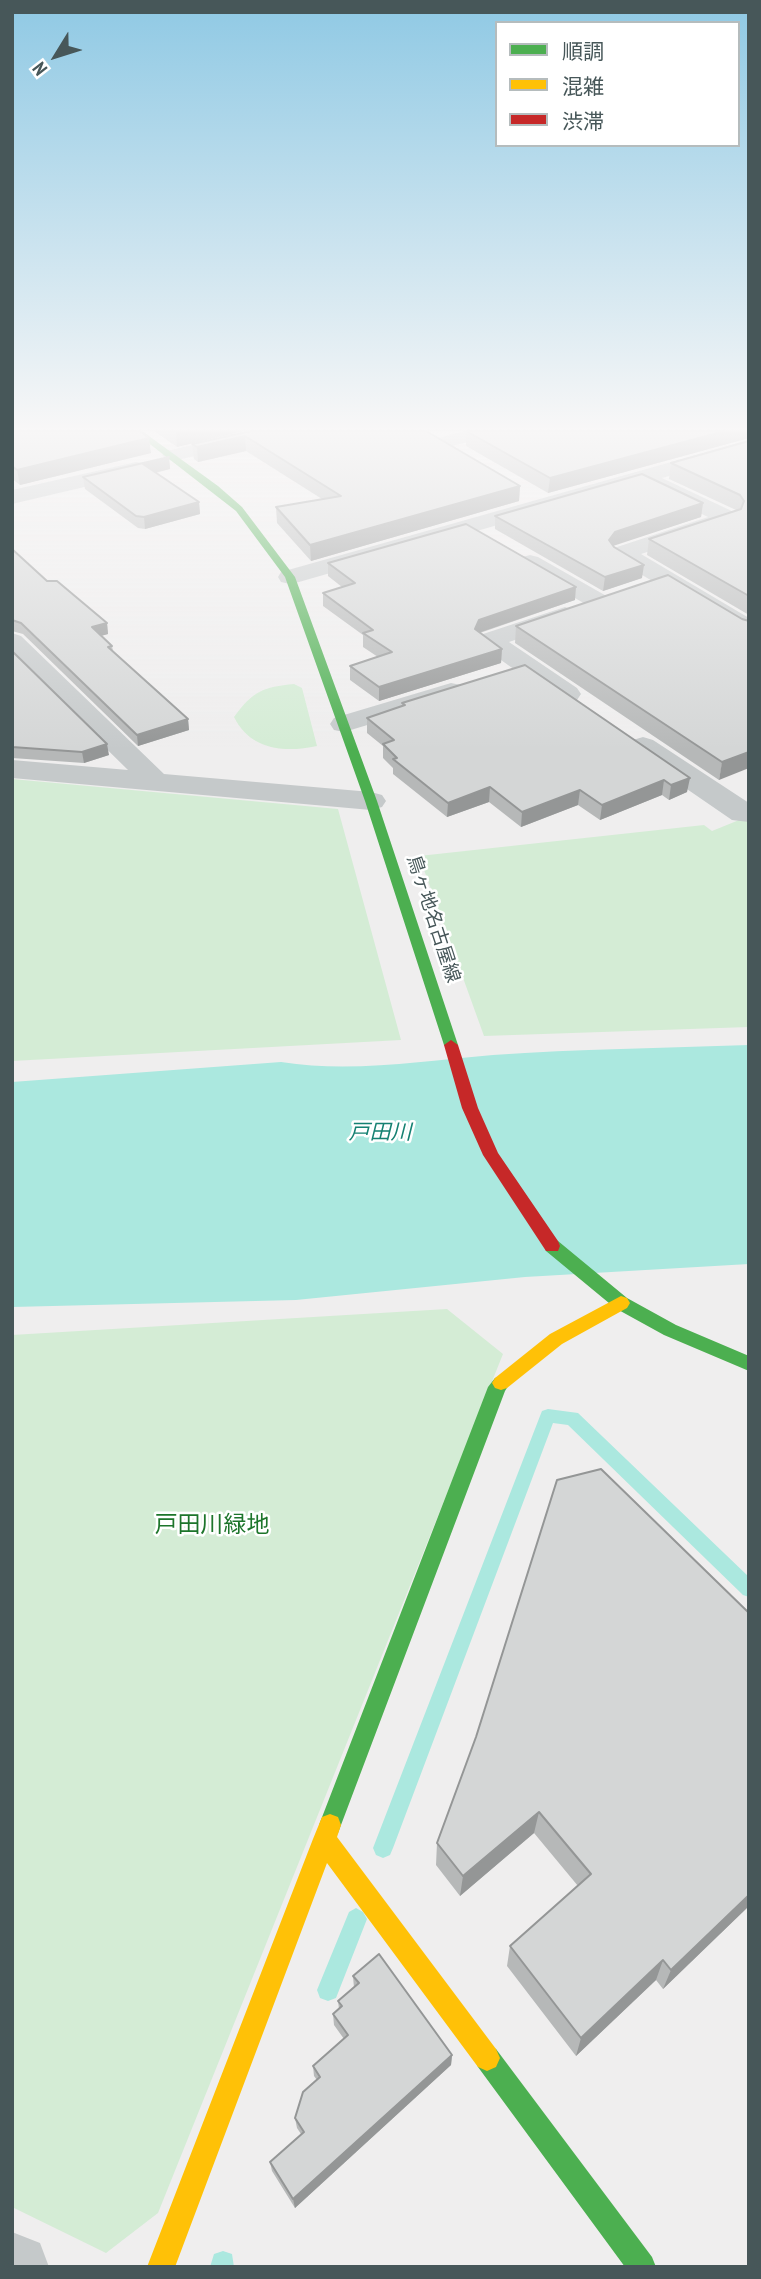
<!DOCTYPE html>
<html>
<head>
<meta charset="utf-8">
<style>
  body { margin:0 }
  #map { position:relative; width:761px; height:2279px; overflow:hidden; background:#efeeee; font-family:"PT Sans Narrow","Noto Sans JP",sans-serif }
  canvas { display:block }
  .frame { position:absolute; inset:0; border:14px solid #475759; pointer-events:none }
  .legend { position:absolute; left:495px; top:21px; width:245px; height:126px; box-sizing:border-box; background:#fff; border:2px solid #b5bcbd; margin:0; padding:9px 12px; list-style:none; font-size:21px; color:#475759 }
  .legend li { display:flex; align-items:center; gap:14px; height:35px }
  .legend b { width:35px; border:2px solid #b5bcbd }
  .north { position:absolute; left:21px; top:21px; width:70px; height:70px; -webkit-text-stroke:5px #fff; paint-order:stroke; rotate:232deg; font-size:19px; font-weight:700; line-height:28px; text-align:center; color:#475759 }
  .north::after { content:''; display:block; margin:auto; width:24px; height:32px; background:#475759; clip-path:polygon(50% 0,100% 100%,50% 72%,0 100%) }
</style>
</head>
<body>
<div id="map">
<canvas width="761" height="2279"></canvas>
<div class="frame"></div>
<ul class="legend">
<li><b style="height:9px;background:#4caf50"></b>順調</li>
<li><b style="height:9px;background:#ffc107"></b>混雑</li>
<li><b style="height:9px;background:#c62828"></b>渋滞</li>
</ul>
<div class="north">N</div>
</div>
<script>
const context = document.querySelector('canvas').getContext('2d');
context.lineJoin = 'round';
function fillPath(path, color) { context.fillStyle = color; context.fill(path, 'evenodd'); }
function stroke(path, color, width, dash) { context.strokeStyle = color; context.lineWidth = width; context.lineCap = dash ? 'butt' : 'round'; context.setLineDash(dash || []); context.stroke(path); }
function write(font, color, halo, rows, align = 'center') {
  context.font = font + ' "PT Sans Narrow","Noto Sans JP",sans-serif'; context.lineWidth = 5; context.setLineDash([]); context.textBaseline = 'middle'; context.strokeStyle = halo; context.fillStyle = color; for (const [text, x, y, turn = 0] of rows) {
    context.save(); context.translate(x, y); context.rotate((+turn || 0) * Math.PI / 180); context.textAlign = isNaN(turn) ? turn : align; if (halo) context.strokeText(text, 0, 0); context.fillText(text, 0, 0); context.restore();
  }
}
const green = new Path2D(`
  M294 684 302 688 317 746C285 753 250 750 234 717 253 691 263 687 294 684Z
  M12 779 338 809 401 1040 12 1061Z
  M749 816V1027L484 1036 419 856 704 825 712 831Z
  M447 1309 503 1354 158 2213 106 2253 12 2207V1335Z`);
const water = new Path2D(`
  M749 1045V1264L525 1277 296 1300 12 1307V1082L281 1062C350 1073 423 1061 493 1055 578 1049 664 1048 749 1045Z`);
const stream = new Path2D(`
  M548 1409 578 1413 749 1577V1597L743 1595 568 1425 553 1423 393 1848 390 1855 383 1858 376 1855 373 1848 540 1416 542 1411Z
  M356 1908 363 1912 367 1919 336 1998 328 2001 320 1998 317 1990 349 1912Z
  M223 2251 232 2254 234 2267H210L214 2254Z`);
const street = new Path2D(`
  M253 431H290L287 435 173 461 166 459 162 455 166 451Z
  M465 431H498L495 435 441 449 434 447 431 443 434 439Z
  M749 440V453L662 478 736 513 739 518 736 523 641 554 749 618V637L740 634 614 558 610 553 614 548 708 517 646 487 644 483 299 582 290 584 281 582 278 577 281 572Z
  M136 462 144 463 147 468 144 473 12 504V490Z
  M530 555 538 557 610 598 613 603 610 608 601 610 592 608 522 567 518 562 522 557Z
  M565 607 574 610 578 615 574 620 509 642 577 688 581 694 577 700 567 702 557 700 480 645 476 640 480 635Z
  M12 633 21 636 164 774 371 792 382 795 386 801 382 807 371 810 12 778V760L128 770 12 656Z
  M451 683 461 685 465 691 461 697 344 732 334 730 330 724 334 718Z
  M643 737 653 740 749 803V822L732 820 633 752 629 746 633 740Z
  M12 2232 40 2243 49 2267H12Z`);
const fast = new Path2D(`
  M133 431H142L218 486 242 507 295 577 377 801 458 1045 456 1048 451 1050 444 1045 365 801 285 577 236 511Z
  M552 1240 558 1241 627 1298 676 1325 749 1356V1371L664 1335 615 1308 546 1251 544 1246 546 1241Z
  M501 1376 507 1378 510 1383 505 1391 341 1825 338 1833 330 1836 322 1833 319 1825 488 1387 495 1378Z
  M487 2045 496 2049 652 2257 656 2267H625L478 2067 474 2058 478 2049Z`);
const slow = new Path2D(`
  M621 1296 627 1298 630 1303 627 1308 562 1344 507 1388 501 1390 495 1388 492 1383 495 1378 550 1334Z
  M330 1814 338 1817 341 1825 337 1837 496 2049 500 2058 496 2067 487 2071 478 2067 327 1863 175 2267H147L313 1839 322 1817Z`);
const jam = new Path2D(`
  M451 1040 458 1045 478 1108 498 1153 558 1241 560 1246 558 1251H546L483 1155 462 1108 444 1045Z`);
const wall = new Path2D(`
  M12 431 151 453 20 485 12 479Z
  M154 431H243L177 447Z
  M251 431 520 486 519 501 311 561 277 523 276 507 322 499 246 451 198 462 194 459 192 444Z
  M466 431H749V438L548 493 466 446Z
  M749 441V615L647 555 649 539 736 510 669 479 671 463Z
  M169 457 170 469 156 473 199 502 200 514 145 529 138 528 85 489 83 477Z
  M703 503 701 517 613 545 642 578 603 591 495 529V516Z
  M12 549 47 581 107 623 108 634 101 636 112 646 113 651 188 719 189 730 138 746 23 634 12 631Z
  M328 563 575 600 480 633 502 649 501 663 379 701 350 680V666L378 657 363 647V635L323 606V593L342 587 328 576Z
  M742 619 749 621 719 780 515 643 516 626Z
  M12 651 109 755 84 763 12 758Z
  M525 665 687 792 669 800 662 795 600 820 578 805 521 827 489 802 447 817 393 774V768L383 758V746L367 733V718L402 707V703Z
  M476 1737 749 1906 663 1989 656 1980 576 2056 507 1966 510 1946 578 1886 534 1833 460 1896 436 1865 437 1843Z
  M353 1976 452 2055 451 2065 295 2208 272 2171 270 2162 301 2134 297 2128 295 2118 317 2080 314 2076 313 2066 344 2039 334 2025 333 2014 339 2009 338 2001 354 1988Z`);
const shadedWall = new Path2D(`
  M181 431H243L177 447 176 432Z
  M725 431H749V438L548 493 550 478Z
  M245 436 246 451 198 462 197 447Z
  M149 438 151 453 20 485 17 470Z
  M169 457 170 469 144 475 143 464Z
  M520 486 519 501 311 561 310 545Z
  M199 502 200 514 145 529 144 517Z
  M703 503 701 517 613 546 609 540 615 532Z
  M644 565 642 578 603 591 605 577Z
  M576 587 575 600 478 633 475 629 479 620Z
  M107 623 108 634 93 638 92 627Z
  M502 649 501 663 379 701V687Z
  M188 719 189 730 138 746 137 735Z
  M107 744 109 755 84 763 82 752Z
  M749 752V768L719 780 722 762Z
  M690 778 687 792 669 800 671 785Z
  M664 780 662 795 600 820 602 805Z
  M490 787 489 802 447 817 448 803Z
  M580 790 578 805 521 827 522 812Z
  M539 1812 534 1833 460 1896 463 1876Z
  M749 1895V1906L663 1989 671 1970Z
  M663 1960 656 1980 576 2056 581 2038Z
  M452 2055 451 2065 295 2208 293 2199Z`);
const building = new Path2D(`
  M12 431H140L149 438 17 470 12 466Z
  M251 431H426L520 486 310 545 276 507 341 496 245 436 197 447 192 444Z
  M466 431H725L550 478Z
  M749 441V596L649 539 741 509 744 501 740 495 671 463Z
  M169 457 143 464 199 502 144 517 136 516 83 477Z
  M642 474 703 503 615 532 609 540 614 547 644 565 605 577 495 516Z
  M466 524 576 587 479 620 475 629 502 649 379 687 350 666 392 652 363 633 373 630 323 593 355 583 328 563Z
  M12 549 47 581H57L107 623 92 627 112 646 108 647 188 719 137 735 21 623 12 620Z
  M668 575 742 619 749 621V752L722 762 516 626Z
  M12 651 107 744 82 752 12 747Z
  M525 665 690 778 671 785 664 780 602 805 580 790 522 812 490 787 448 803 393 759 397 758 383 744 394 740 367 718 405 705 402 703Z
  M601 1469 749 1613V1895L671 1970 663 1960 581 2038 510 1946 591 1874 539 1812 463 1876 437 1843 476 1737 557 1480Z
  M379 1954 452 2055 293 2199 270 2162 304 2132 295 2118 303 2092 320 2077 313 2066 348 2035 333 2014 342 2006 338 2001 359 1983 353 1976Z`);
const streetNames = [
  ["鳥ヶ地名古屋線",433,919,72]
];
const waterNames = [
  ["戸田川",380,1133]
];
const nearParknames = [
  ["戸田川緑地",212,1525]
];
fillPath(green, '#d4ecd5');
fillPath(water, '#abe8df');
fillPath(stream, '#abe8df');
fillPath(street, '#c5c9ca');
fillPath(fast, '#4caf50');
fillPath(slow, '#ffc107');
fillPath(jam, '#c62828');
fillPath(wall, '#b6b8b8');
fillPath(shadedWall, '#949696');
fillPath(building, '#d4d6d6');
stroke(building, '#949696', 2);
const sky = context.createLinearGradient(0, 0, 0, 750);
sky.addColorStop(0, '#8fc9e4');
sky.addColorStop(0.57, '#f8f7f7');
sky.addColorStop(1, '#f8f7f700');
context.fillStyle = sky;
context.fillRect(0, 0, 761, 750);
write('19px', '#475759', '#fff', streetNames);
write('italic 21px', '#158172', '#fff', waterNames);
write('23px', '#1d752b', '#fff', nearParknames);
</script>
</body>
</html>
